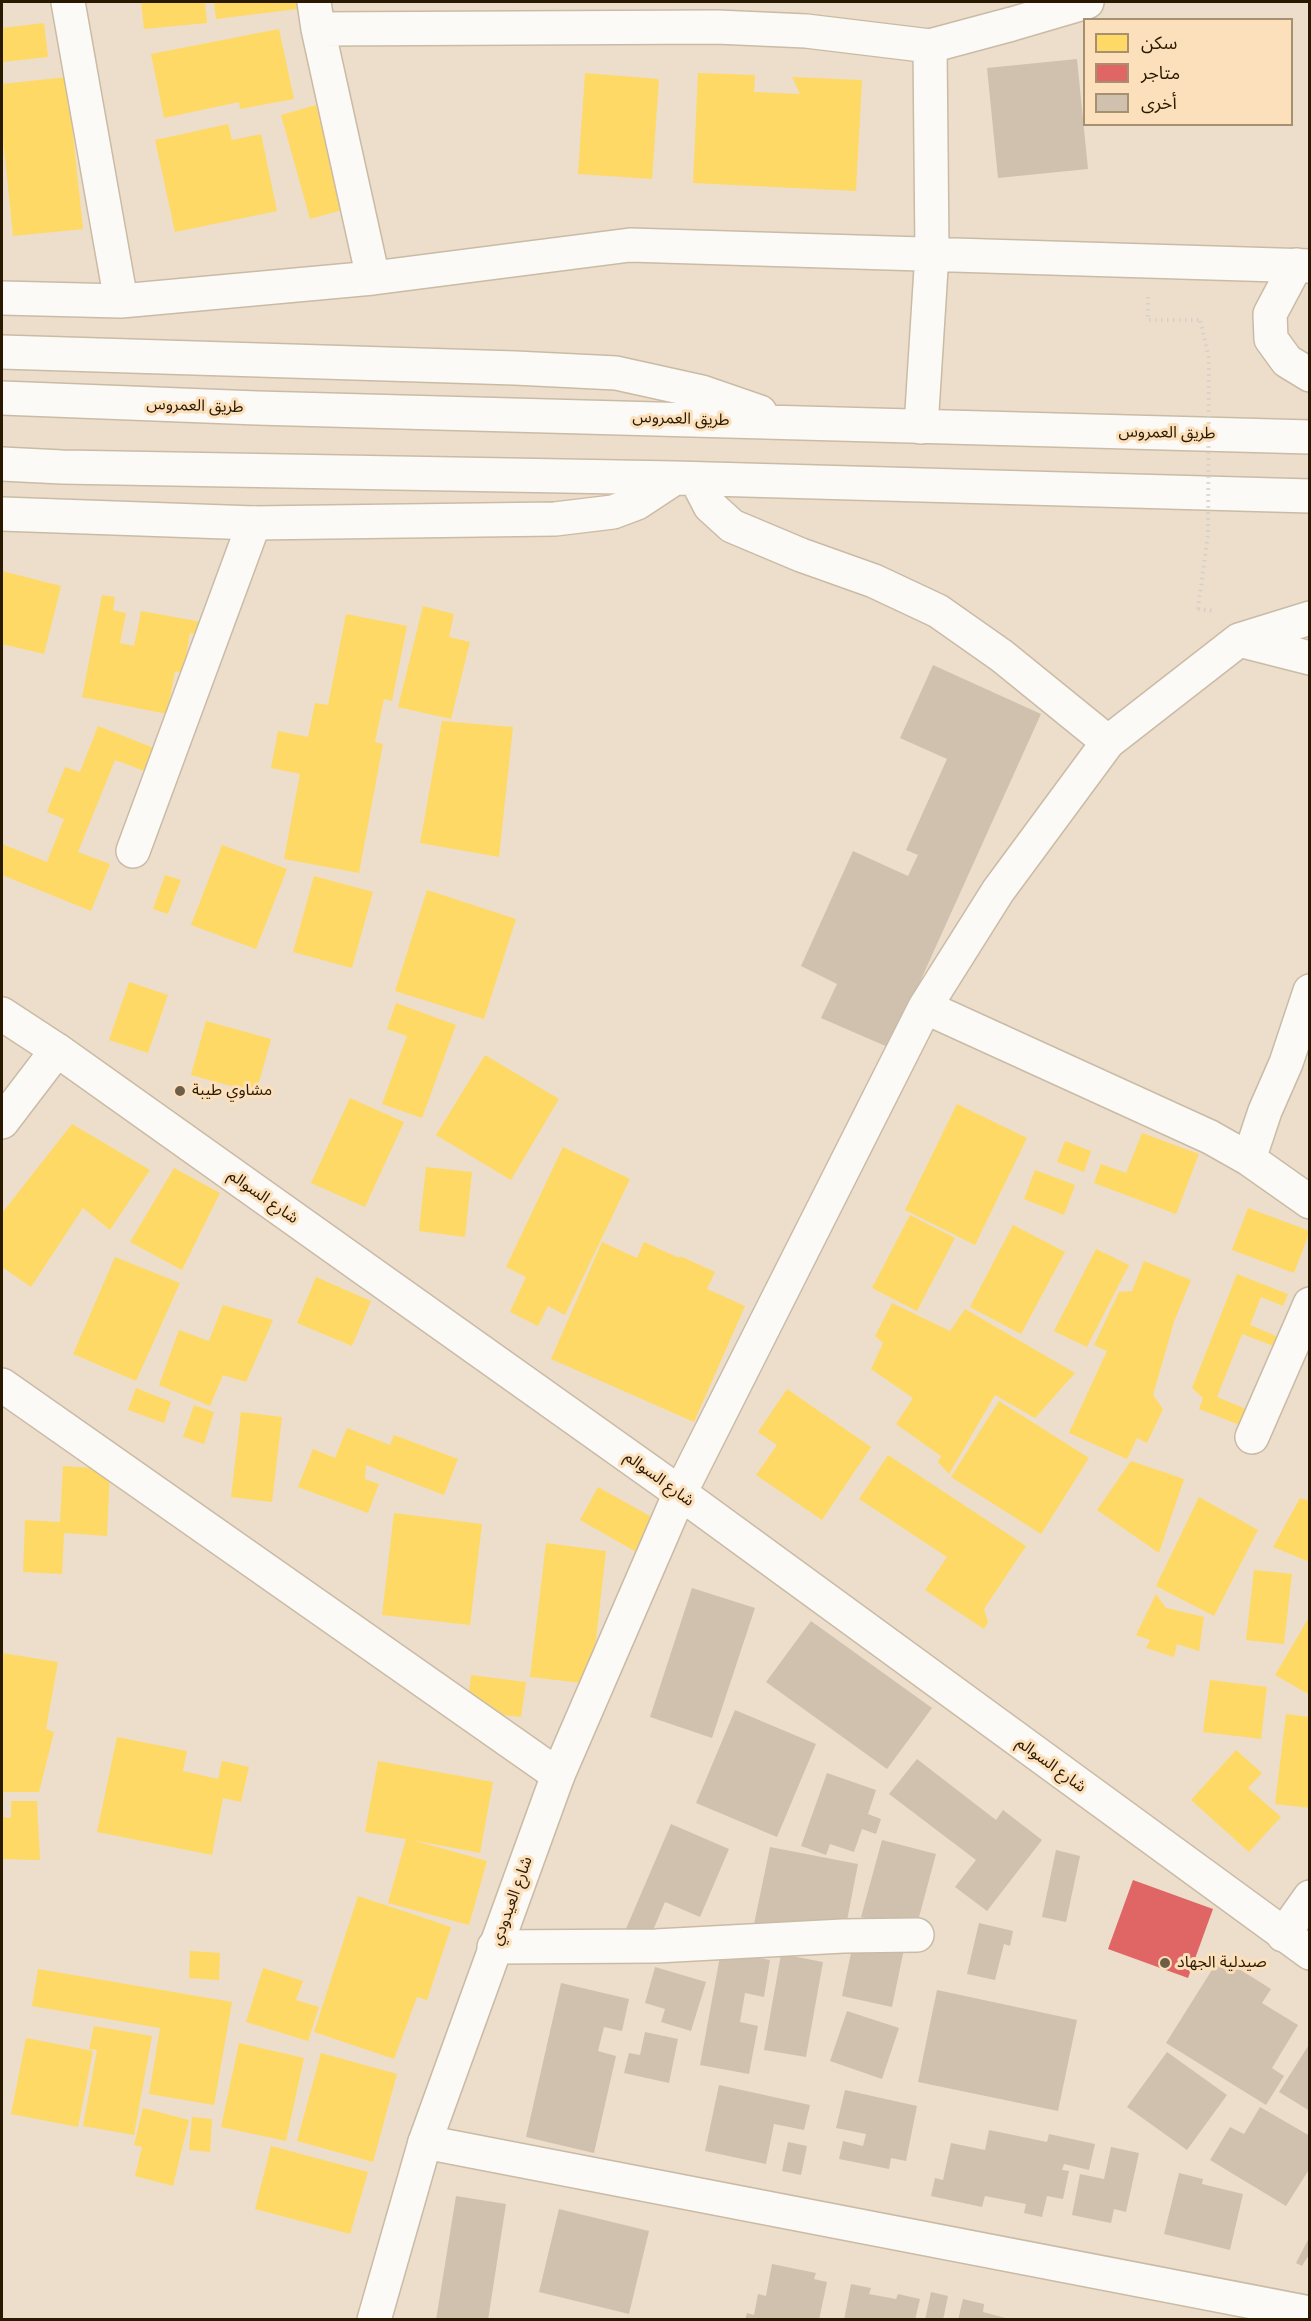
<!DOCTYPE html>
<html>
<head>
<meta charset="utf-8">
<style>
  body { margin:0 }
  #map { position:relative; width:1311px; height:2321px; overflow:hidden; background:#ecdeca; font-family:"Fira Sans","Noto Sans Arabic",sans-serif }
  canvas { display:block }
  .frame { position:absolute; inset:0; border:3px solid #2a1901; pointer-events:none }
  .legend { position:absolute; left:1083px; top:18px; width:210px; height:108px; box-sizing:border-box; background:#fbe0bb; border:2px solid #a79071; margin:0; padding:8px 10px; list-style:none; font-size:18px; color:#2a1901 }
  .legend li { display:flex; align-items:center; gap:12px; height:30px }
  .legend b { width:30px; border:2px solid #a79071 }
</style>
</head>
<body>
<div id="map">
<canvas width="1311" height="2321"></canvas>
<div class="frame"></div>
<ul class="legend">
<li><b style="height:16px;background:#ffd966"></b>سكن</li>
<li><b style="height:16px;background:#e06666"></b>متاجر</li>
<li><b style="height:16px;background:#cfc1ae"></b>أخرى</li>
</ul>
</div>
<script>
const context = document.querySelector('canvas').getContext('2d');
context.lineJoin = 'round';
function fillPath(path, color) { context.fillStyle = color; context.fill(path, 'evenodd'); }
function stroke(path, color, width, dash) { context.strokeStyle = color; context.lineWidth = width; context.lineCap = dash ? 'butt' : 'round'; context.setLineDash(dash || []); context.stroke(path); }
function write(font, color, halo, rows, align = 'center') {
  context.font = font + ' "Fira Sans","Noto Sans Arabic",sans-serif'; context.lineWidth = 6; context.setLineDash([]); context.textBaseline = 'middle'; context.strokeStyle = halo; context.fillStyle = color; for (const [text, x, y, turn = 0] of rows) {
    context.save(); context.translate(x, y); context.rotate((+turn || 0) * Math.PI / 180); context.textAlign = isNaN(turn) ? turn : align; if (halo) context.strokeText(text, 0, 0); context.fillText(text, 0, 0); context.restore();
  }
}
const homes = new Path2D(`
  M141 2H205L207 23 144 29Z
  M214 2H296L297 9 216 19Z
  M44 23 48 57 2 62V28Z
  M279 29 294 99 240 109 239 102 164 118 151 54Z
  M585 73 659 79 652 179 578 174Z
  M698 73 755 75 754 92 800 94 792 77 862 80 856 191 693 183Z
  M67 77 83 229 13 236 2 129V84Z
  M316 105 346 209 310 219 281 115Z
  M228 124 232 140 261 134 277 211 175 232 155 140Z
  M2 571 61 586 44 654 2 644Z
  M102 595 115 597 113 610 126 613 120 643 134 646 141 611 202 622 199 635 190 633 183 673 175 671 167 714 82 697Z
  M423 606 454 614 449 637 470 642 451 719 398 707Z
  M346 614 407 626 392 701 384 699 375 742 383 744 359 873 284 859 300 774 271 768 278 731 308 737 315 703 328 705Z
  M442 721 513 727 499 857 420 843Z
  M98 726 159 750 150 773 115 760 78 852 110 864 91 911 2 875V844L47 862 64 819 47 812 65 767 80 772Z
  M222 845 287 869 256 949 191 925Z
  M165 875 181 880 168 914 153 909Z
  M314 876 373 892 352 968 293 952Z
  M427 890 516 919 484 1019 395 991Z
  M129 982 168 995 148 1053 109 1040Z
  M396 1003 456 1025 422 1118 382 1104 407 1036 387 1029Z
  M206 1021 271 1039 256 1093 191 1075Z
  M485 1055 559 1099 511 1180 436 1135Z
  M350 1098 404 1122 365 1207 311 1183Z
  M957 1104 1027 1138 975 1245 905 1210Z
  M72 1124 150 1170 110 1230 83 1208 31 1287 2 1267V1213Z
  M1142 1133 1199 1154 1176 1214 1094 1183 1101 1164 1126 1173Z
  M1065 1141 1091 1151 1084 1172 1057 1162Z
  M563 1147 630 1179 565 1315 548 1306 538 1326 510 1312 526 1277 506 1267Z
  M426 1167 472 1172 465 1237 419 1231Z
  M174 1168 220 1193 182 1270 130 1242Z
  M1035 1170 1075 1185 1064 1215 1024 1199Z
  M1248 1208 1310 1231 1294 1273 1232 1250Z
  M910 1215 955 1238 917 1311 872 1288Z
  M1013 1225 1065 1252 1021 1334 970 1307Z
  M602 1242 637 1258 644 1242 679 1258 680 1256 715 1272 707 1289 745 1306 694 1422 551 1359Z
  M1096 1249 1129 1265 1087 1347 1054 1331Z
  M115 1257 180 1283 136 1381 73 1354Z
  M1144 1261 1191 1280 1174 1322 1153 1395 1163 1409 1147 1443 1137 1438 1127 1459 1069 1433 1107 1351 1094 1345 1119 1292 1132 1291Z
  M1237 1274 1288 1294 1283 1306 1261 1297 1250 1325 1281 1338 1276 1347 1242 1334 1217 1397 1246 1409 1240 1425 1199 1409 1203 1398 1192 1388Z
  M316 1277 371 1301 352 1346 297 1323Z
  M892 1303 950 1331 965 1309 1075 1373 1035 1418 995 1395 949 1474 938 1462 941 1456 896 1424 913 1398 871 1369 883 1343 875 1336Z
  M223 1305 273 1320 246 1382 223 1375 210 1406 159 1385 179 1330 209 1341Z
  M136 1388 171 1402 164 1423 128 1410Z
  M787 1389 871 1447 822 1520 756 1475 777 1445 758 1432Z
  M999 1401 1089 1458 1041 1534 951 1477Z
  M194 1405 214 1412 204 1444 183 1437Z
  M241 1412 282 1417 272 1502 231 1497Z
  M347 1428 390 1445 394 1435 458 1459 444 1495 366 1465 365 1479 379 1484 368 1513 298 1487 313 1449 335 1458Z
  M888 1455 1026 1546 984 1609 988 1622 984 1629 925 1590 947 1557 859 1499Z
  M1131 1461 1184 1479 1159 1553 1097 1510Z
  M63 1466 110 1469 107 1536 64 1533 62 1574 23 1572 25 1520 60 1522Z
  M598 1487 657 1520 638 1553 580 1520Z
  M1199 1497 1258 1530 1214 1616 1156 1586Z
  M1300 1498 1310 1501V1562L1273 1547Z
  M394 1513 482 1524 470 1625 382 1615Z
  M546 1543 606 1551 591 1684 530 1677Z
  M1254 1570 1292 1574 1284 1644 1246 1640Z
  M1156 1594 1166 1608 1204 1617 1199 1651 1177 1644 1174 1657 1146 1648 1150 1640 1136 1635Z
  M1308 1619 1310 1620V1695L1275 1675Z
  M2 1653 58 1662 46 1729 54 1732 39 1792H2Z
  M471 1675 526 1682 521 1717 467 1711Z
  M1210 1680 1267 1687 1261 1739 1203 1732Z
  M1286 1714 1310 1717V1808L1275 1804Z
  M117 1737 187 1751 183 1771 218 1779 222 1761 249 1767 241 1802 223 1798 212 1855 97 1832Z
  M1236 1750 1262 1773 1248 1788 1281 1817 1249 1852 1191 1800Z
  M378 1761 493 1782 480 1853 412 1840 487 1861 469 1925 388 1903 406 1839 365 1832Z
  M11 1801H37L40 1860 2 1859V1817L11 1818Z
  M358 1896 451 1927 427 2000 417 1997 394 2059 314 2032Z
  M190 1951 220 1953 219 1980 189 1978Z
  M263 1968 303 1981 296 2000 319 2007 308 2041 246 2022Z
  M38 1969 232 2002 214 2105 149 2094 160 2028 32 2006Z
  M94 2026 152 2036 134 2135 83 2126 97 2050 89 2049Z
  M26 2038 93 2051 78 2127 11 2114Z
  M239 2043 304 2058 286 2141 221 2127Z
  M321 2053 397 2074 373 2162 297 2141Z
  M143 2108 189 2120 173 2186 135 2176 142 2147 134 2145Z
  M192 2117 212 2119 210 2152 189 2150Z
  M271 2146 368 2172 350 2234 255 2209Z`);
const shops = new Path2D(`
  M1133 1880 1213 1909 1188 1978 1108 1949Z`);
const building = new Path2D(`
  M1077 59 1088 169 998 178 987 68Z
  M933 665 1041 714 890 1048 821 1018 837 984 801 966 853 851 908 876 918 855 906 850 947 759 900 738Z
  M692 1588 755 1608 712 1738 650 1717Z
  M811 1621 932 1708 887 1769 766 1682Z
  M735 1710 816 1744 777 1837 696 1803Z
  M917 1759 996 1820 1003 1810 1042 1840 987 1911 955 1887 976 1860 889 1794Z
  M827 1773 876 1790 868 1814 881 1819 876 1834 862 1829 854 1852 830 1844 826 1855 801 1846Z
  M671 1824 729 1849 700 1917 665 1902 646 1947 622 1938Z
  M882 1840 936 1854 915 1932 861 1917Z
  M770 1847 858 1864 843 1941 754 1924Z
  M1056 1850 1080 1856 1066 1922 1042 1917Z
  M979 1923 1013 1931 1010 1946 1004 1944 995 1980 967 1974Z
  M854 1939 904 1949 892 2007 842 1996Z
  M721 1951 770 1960 764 1997 745 1993 740 2022 758 2026 749 2074 700 2065Z
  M781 1954 823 1962 806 2057 764 2050Z
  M1220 1957 1271 1989 1262 2003 1298 2025 1272 2068 1284 2076 1266 2105 1166 2043Z
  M655 1967 706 1982 691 2031 661 2022 665 2009 645 2003Z
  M561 1983 629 1999 622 2031 604 2027 598 2051 616 2056 594 2153 526 2137Z
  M937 1990 1077 2020 1058 2111 918 2082Z
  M847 2011 899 2028 882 2079 830 2061Z
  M645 2032 678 2039 669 2083 624 2073 629 2053 640 2055Z
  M1310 2043V2111L1279 2092Z
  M1167 2052 1227 2095 1187 2150 1127 2107Z
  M719 2085 810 2105 804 2130 774 2124 766 2164 705 2151Z
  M845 2090 917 2106 906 2161 891 2158 889 2169 839 2159 843 2141 863 2146 866 2134 836 2128Z
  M1260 2107 1310 2136V2168L1286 2206 1210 2160 1230 2127 1244 2134Z
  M989 2130 1047 2142 1049 2134 1095 2144 1089 2170 1064 2164 1062 2170 1069 2171 1063 2199 1047 2196 1042 2217 1024 2213 1026 2204 985 2196 982 2207 931 2196 935 2178 943 2180 951 2143 985 2150Z
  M788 2142 807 2146 801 2175 782 2171Z
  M1111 2147 1139 2153 1126 2212 1114 2209 1111 2223 1072 2215 1080 2174 1104 2179Z
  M1179 2173 1203 2179 1202 2184 1243 2194 1230 2250 1164 2234Z
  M456 2196 506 2204 488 2320H436Z
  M559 2209 649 2231 629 2314 539 2292Z
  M1310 2236V2253L1302 2266 1296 2263Z
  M772 2264 816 2273 814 2279 827 2282 819 2320H745L747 2313 754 2315 758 2294 766 2296Z
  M851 2284 871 2288 869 2294 896 2299 898 2294 920 2299 915 2320H844Z
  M931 2292 948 2296 943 2320H925Z
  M963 2299 984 2304 983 2312 1013 2320H958Z`);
const path = new Path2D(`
  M1148 297V320H1200
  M1198 609 1215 611`);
const minor = new Path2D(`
  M68 2 121 301
  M314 2 318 29 373 278
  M318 29 717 27 806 31 930 46 1012 24 1087 2
  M2 298 121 301 373 278 630 245 1310 266
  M921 427 932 253 930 46
  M1239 640 1310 658
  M133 851 254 523
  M925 1007 1210 1137 1249 1159 1310 1202
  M2 1122 57 1050
  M1249 1159 1265 1111 1286 1063 1310 991
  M2 1385 558 1775
  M1252 1437 1310 1304
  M680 1493 925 1007 998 891 1108 742 1239 640 1310 618
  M1283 1935 1310 1897
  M494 1947 656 1946 843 1936 917 1935
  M425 2142 1310 2313`);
const tertiary = new Path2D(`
  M374 2320 425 2142 558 1775 680 1493`);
const secondary = new Path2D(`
  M2 1014 57 1050 680 1493 1310 1953`);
const primary = new Path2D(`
  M1296 265 1270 314 1271 339 1287 361 1310 375
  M2 352 515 368 616 373 702 392 760 412
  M2 398 257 408 1310 437
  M2 464 62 467 675 478 1310 496
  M696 479 710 506 732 526 801 555 874 581 938 611 1002 656 1108 742
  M2 514 254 523 555 519 613 512 637 503 675 478`);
const pathBridge = new Path2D(`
  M1198 609 1208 534 1209 358 1200 320`);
const markers = [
  [180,1091,6,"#6e5e47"],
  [1165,1963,6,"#6e5e47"]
];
const streetNames = [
  ["طريق العمروس",195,406,2],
  ["طريق العمروس",681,419,2],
  ["طريق العمروس",1167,433,1],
  ["شارع السوالم",263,1197,35],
  ["شارع السوالم",659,1479,36],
  ["شارع السوالم",1051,1765,36],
  ["شارع العيدودي",512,1901,-70]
];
const poiNames = [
  ["مشاوي طيبة",192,1091],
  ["صيدلية الجهاد",1177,1963]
];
fillPath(homes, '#ffd966');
fillPath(shops, '#e06666');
fillPath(building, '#cfc1ae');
stroke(minor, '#cabba6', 36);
stroke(tertiary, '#cabba6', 36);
stroke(secondary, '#cabba6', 36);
stroke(primary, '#cabba6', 36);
stroke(path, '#d5d0c9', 4, [1.5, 4.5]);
stroke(minor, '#fcfaf7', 33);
stroke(tertiary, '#fcfaf7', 33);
stroke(secondary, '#fcfaf7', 33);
stroke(primary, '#fcfaf7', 33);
stroke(pathBridge, '#d5d0c9', 4, [1.5, 4.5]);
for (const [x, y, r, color] of markers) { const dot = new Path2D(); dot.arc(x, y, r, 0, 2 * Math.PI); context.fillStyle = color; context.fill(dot); stroke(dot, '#fbe0bb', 2); }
write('16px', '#2a1901', '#fbe0bb', streetNames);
write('16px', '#2a1901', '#fbe0bb', poiNames, 'left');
</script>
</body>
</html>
